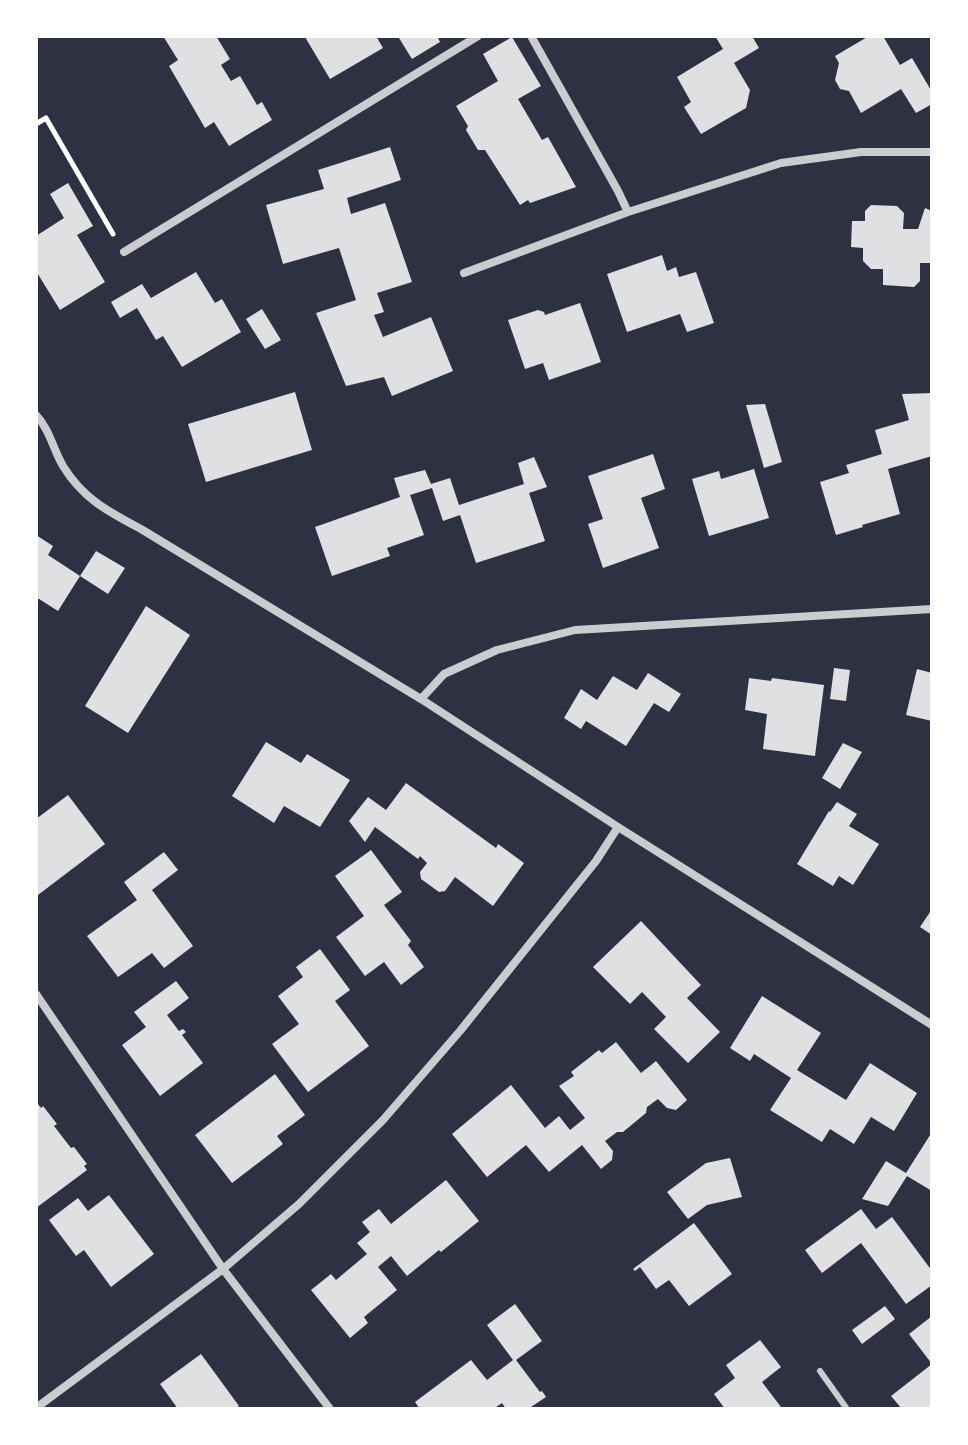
<!DOCTYPE html>
<html>
<head>
<meta charset="utf-8">
<style>
  body { margin:0 }
  #map { position:relative; width:968px; height:1445px; overflow:hidden; background:#2d3142; font-family:"Roboto Condensed",sans-serif }
  canvas { display:block }
  .frame { position:absolute; inset:0; border:38px solid #fff; pointer-events:none }
</style>
</head>
<body>
<div id="map">
<canvas width="968" height="1445"></canvas>
<div class="frame"></div>
</div>
<script>
const context = document.querySelector('canvas').getContext('2d');
context.lineJoin = 'round';
function fillPath(path, color) { context.fillStyle = color; context.fill(path, 'evenodd'); }
function stroke(path, color, width, dash) { context.strokeStyle = color; context.lineWidth = width; context.lineCap = dash ? 'butt' : 'round'; context.setLineDash(dash || []); context.stroke(path); }
const building = new Path2D(`
  M163 36H216L230 59 221 65 231 81 240 76 257 105 262 102 272 120 229 146 214 122 205 128 169 66 178 60Z
  M306 36H376L383 48 330 79 305 37Z
  M402 36H437L440 42 412 59 399 38Z
  M715 36H752L759 48 734 63 750 90 746 108 701 134 684 107 691 102 677 77 723 49Z
  M869 36H883L900 65 912 58 932 92V104L916 113 901 89 861 113 849 91 840 89 835 80 839 63 835 56Z
  M512 37 541 86 518 99 542 140 548 137 576 187 530 203 528 200 520 205 485 150H478L466 130 468 126 456 106 498 81 483 54Z
  M390 147 401 180 347 198 351 214 385 203 412 282 377 293 384 312 374 315 383 337 431 317 453 371 392 396 384 377 346 386 316 313 356 300 339 248 283 264 266 205 324 189 318 170Z
  M68 183 93 226 77 235 105 282 60 310 36 271V236L64 218 50 194Z
  M871 205 897 206 904 213 903 229H918L925 208 932 211V263H920V281L914 287 883 285V269H871L863 261V248L851 247 852 221H865V211Z
  M662 255 667 271 676 267 679 277 696 272 714 323 687 332 680 314 627 332 607 274Z
  M196 272 215 303 222 299 241 332 182 367 163 336 156 340 137 308 120 318 111 302 142 284 151 298Z
  M580 303 601 362 549 380 543 363 525 369 508 320 538 310 544 312 545 315Z
  M262 309 281 340 265 349 246 319Z
  M295 392 312 450 206 482 188 424Z
  M932 393V456L888 469 900 514 862 525 863 527 836 535 820 482 849 473 846 465 882 454 875 430 909 420 902 394Z
  M765 404 782 462 764 468 746 405Z
  M653 454 665 489 641 498 659 548 603 568 588 524 603 519 588 476Z
  M534 457 547 487 529 493 545 541 476 563 460 515 443 521 432 488 410 495 424 535 387 548 390 556 332 576 315 527 400 497 394 478 425 470 431 484 450 478 459 505 524 484 518 463Z
  M754 469 769 518 709 536 692 479 719 471 721 479Z
  M36 535 53 546 48 555 80 576 96 551 125 568 108 594 80 576 58 611 36 597Z
  M146 606 190 635 128 733 85 706Z
  M834 668 850 670 846 701 830 699Z
  M917 669 932 673V721L906 715Z
  M648 673 681 694 669 712 654 703 626 746 586 721 581 729 564 718 581 689 597 700 613 676 637 690Z
  M749 678 771 681 772 678 824 685 815 756 763 749 767 714 745 710Z
  M266 742 301 763 307 754 350 780 320 827 284 806 274 823 232 796Z
  M843 743 862 752 840 789 822 778Z
  M406 783 496 848 498 844 524 863 493 906 455 877 445 891 439 892 421 879 420 872 427 863 420 856 418 859 375 827 365 842 349 821 368 797 386 810Z
  M68 795 105 844 38 895 36 892V819Z
  M837 802 857 814 849 826 879 844 853 885 839 876 833 886 797 864 829 811 830 812Z
  M371 850 402 892 384 905 411 941 408 945 424 967 401 985 384 962 365 976 336 937 364 916 335 876Z
  M164 852 178 870 152 890 193 946 164 968 152 953 118 977 87 936 137 900 124 882Z
  M932 909V935L920 927Z
  M641 921 701 985 687 998 720 1032 688 1063 654 1029 666 1017 642 992 630 1004 593 967Z
  M320 949 350 990 335 1001 369 1046 308 1092 272 1044 299 1024 278 996 303 977 296 967Z
  M176 981 189 998 167 1015 179 1031 183 1029 186 1032 182 1035 203 1063 160 1096 122 1045 146 1027 134 1012Z
  M762 996 821 1033 797 1070 846 1100 870 1063 917 1093 894 1131 871 1117 854 1144 830 1129 822 1142 770 1110 791 1078 754 1054 750 1061 730 1048Z
  M616 1042 641 1073 656 1061 687 1100 676 1110 667 1108 658 1099 647 1107 646 1113 623 1132H617L605 1141 613 1151 612 1160 601 1169 582 1145 549 1172 526 1145 487 1177 452 1134 511 1085 545 1128 559 1116 570 1130 585 1118 559 1086 574 1076 571 1072 599 1050 602 1053Z
  M275 1074 305 1115 277 1136 283 1144 232 1183 195 1135Z
  M38 1104 41 1108 43 1106 57 1124 54 1126 71 1148 74 1147 87 1164 84 1166 87 1170 36 1208V1106Z
  M932 1132V1191L907 1176 888 1206 862 1199 886 1161 906 1173Z
  M730 1158 742 1197 707 1205 688 1219 667 1192 706 1163Z
  M446 1180 479 1221 441 1252 439 1250 407 1276 391 1256 378 1267 397 1290 364 1317 368 1323 350 1338 311 1290 331 1274 336 1280 367 1254 357 1243 370 1232 362 1222 379 1209 391 1224Z
  M109 1195 154 1254 111 1287 84 1250 76 1256 49 1220 78 1198 88 1211Z
  M861 1209 876 1229 892 1217 932 1271V1285L906 1304 861 1243 822 1273 805 1250Z
  M694 1223 732 1274 689 1306 669 1280 656 1289 640 1267 635 1271 633 1269Z
  M515 1304 542 1341 516 1360 540 1392 542 1391 546 1397 528 1409H506L502 1403 493 1409H420L415 1402 471 1360 487 1380 513 1360 487 1325Z
  M885 1306 895 1319 862 1344 852 1330Z
  M932 1316V1364L909 1334Z
  M760 1340 781 1367 762 1382 781 1407 780 1409H725L714 1394 735 1378 726 1365Z
  M201 1354 239 1406 235 1409H178L160 1384Z
  M932 1364V1409H902L891 1396Z`);
const path = new Path2D(`
  M36 124 46 118 113 234`);
const service = new Path2D(`
  M820 1371 847 1409`);
const minor = new Path2D(`
  M531 36 618 191 628 212
  M124 252 478 36
  M464 273 628 212 781 163 861 152H932
  M36 415C50 430 53 449 63 466 83 499 109 512 141 529L421 699 618 827 932 1025
  M421 699 444 674 497 650 575 630 932 609
  M36 994 223 1269 330 1409
  M36 1408 223 1269 299 1204 383 1120 460 1031 596 861 618 827`);
fillPath(building, '#e0e0e3');
stroke(path, '#fff', 5);
stroke(service, '#caccd0', 6);
stroke(minor, '#caccd0', 8);
</script>
</body>
</html>
